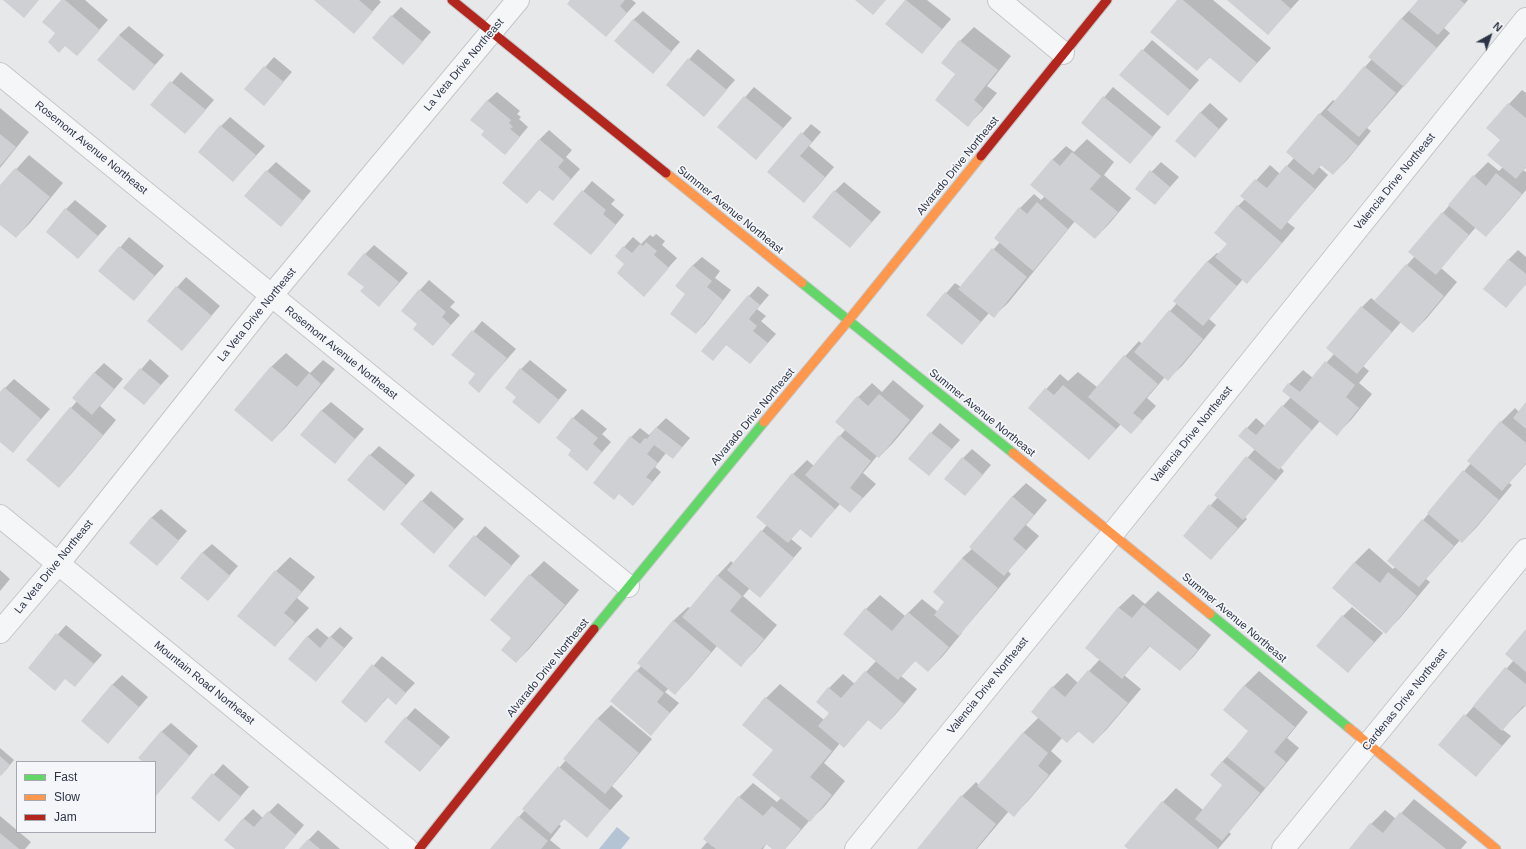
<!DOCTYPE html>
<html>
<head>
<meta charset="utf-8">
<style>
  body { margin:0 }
  #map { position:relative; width:1526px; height:849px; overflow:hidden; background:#e6e8ea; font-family:Helvetica,sans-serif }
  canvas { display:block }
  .legend { position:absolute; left:16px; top:761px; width:140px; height:72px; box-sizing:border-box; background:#f4f6f9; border:1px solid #a4a8b1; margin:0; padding:5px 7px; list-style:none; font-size:12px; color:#2b3445 }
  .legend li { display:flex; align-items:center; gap:8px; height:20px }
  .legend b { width:20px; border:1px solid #a4a8b1 }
  .north { position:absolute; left:1470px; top:16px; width:40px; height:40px; -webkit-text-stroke:3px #f4f6f9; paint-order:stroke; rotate:40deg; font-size:11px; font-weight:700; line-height:16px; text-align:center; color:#2b3445 }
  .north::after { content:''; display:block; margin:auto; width:14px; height:18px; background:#2b3445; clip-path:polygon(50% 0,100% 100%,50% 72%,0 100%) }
</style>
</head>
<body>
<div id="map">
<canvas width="1526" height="849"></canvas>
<ul class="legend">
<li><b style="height:5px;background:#63d668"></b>Fast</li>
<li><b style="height:5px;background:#ff974d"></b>Slow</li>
<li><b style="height:5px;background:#b3261e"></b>Jam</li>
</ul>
<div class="north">N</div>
</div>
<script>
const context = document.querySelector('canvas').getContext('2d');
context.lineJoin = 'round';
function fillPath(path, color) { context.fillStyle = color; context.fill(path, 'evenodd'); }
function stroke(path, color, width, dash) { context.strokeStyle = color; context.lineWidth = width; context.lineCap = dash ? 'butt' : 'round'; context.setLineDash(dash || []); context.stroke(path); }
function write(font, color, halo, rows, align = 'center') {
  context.font = font + ' Helvetica,sans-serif'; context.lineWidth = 3.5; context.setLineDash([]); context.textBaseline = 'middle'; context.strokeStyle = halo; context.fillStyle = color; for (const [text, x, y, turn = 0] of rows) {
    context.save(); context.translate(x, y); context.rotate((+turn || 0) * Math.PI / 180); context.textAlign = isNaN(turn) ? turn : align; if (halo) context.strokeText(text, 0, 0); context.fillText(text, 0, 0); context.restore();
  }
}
const water = new Path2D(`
  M617 827 630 838 621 849H599Z`);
const shadow = new Path2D(`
  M62 0H85L108 20 77 55 57 33Z
  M316 0H379L381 2 354 32Z
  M572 0H632L636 3 606 36Z
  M906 0H927L951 19 922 53Z
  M1178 0H1213L1271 48 1240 82 1210 57 1197 70Z
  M1228 0H1299L1268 34Z
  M1419 0H1468L1444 28 1450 33 1367 128 1371 131 1347 160 1333 174 1321 165 1319 167 1328 175 1287 222 1295 228 1261 268 1247 282 1243 279 1209 319 1216 325 1182 366 1168 379 1165 377 1147 398 1156 406 1131 433 1121 424 1089 459 1029 408 1060 374 1068 381 1078 372 1097 387 1139 341 1142 344 1177 303 1207 262 1217 253 1219 254 1228 243 1238 206 1245 199 1242 196 1270 165 1280 174 1294 158 1320 114 1333 100 1335 101 1372 59 1369 57 1402 18Z
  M401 7 431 32 403 64 392 16Z
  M643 11 680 42 653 72 633 20Z
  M129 26 164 55 134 89 119 35Z
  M974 27 1011 56 987 86 997 93 982 111 968 125 956 74 960 41Z
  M1152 40 1199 80 1168 115 1121 75Z
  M698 49 735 80 704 115 667 85Z
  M274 57 292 72 264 104 246 89Z
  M181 72 214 100 185 133 152 105Z
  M754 87 792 118 756 159 719 127Z
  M1113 87 1161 127 1130 163 1082 123Z
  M1522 90 1526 93V168L1523 170 1526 172V190L1500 221 1486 235 1476 227 1441 268 1457 282 1427 318 1413 332 1401 322 1363 366 1369 371 1359 383 1372 394 1351 420 1337 434 1320 421 1280 467 1284 471 1245 517 1247 519 1211 559 1184 536 1218 497 1215 495 1255 449 1240 436 1256 418 1265 426 1291 397 1289 384 1303 370 1313 378 1334 354 1362 307 1371 298 1375 301 1415 256 1410 252 1474 176 1488 162 1499 171 1503 167 1501 140 1509 104Z
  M497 92 520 111 517 114 521 117 519 119 528 127 505 154 486 131 487 101Z
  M1210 103 1228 119 1195 157 1200 113Z
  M0 108 29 132 0 168Z
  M230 117 265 146 233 181 221 126Z
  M811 124 821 132 809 146 834 167 813 192 768 172Z
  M549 130 572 150 566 157 580 169 553 200 540 189 527 203 539 140Z
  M1087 139 1114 162 1104 175 1131 198 1109 224 1095 238 1075 221 1008 303 994 316 989 313 962 344 927 315 955 283 961 287 1000 242 1020 208 1034 194 1041 200 1045 196 1052 160 1066 146 1074 152Z
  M29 155 63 183 30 223 16 237 0 223V187Z
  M276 162 311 191 281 226 267 171Z
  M1161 162 1179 177 1155 204 1136 188Z
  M592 181 615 200 611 204 624 215 591 254 555 224Z
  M844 182 881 212 850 247 835 191Z
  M75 200 107 226 78 258 66 209Z
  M656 234 665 241 662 245 677 258 644 295 626 264 616 256 633 237 641 244 650 235 653 237Z
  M129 237 164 266 134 299 100 271Z
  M374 245 408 273 379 306 365 287V254Z
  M1518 250 1526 257V284L1506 307 1508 260Z
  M702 257 720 271 715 278 731 290 705 324 696 333 686 294 692 266Z
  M186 277 220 306 182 349 148 320Z
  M429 280 455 302 450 307 460 315 433 345 418 324 402 310Z
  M758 286 769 295 757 309 766 316 761 321 776 334 750 363 727 344 713 360 749 296Z
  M482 321 516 349 479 391 477 374 453 355Z
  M286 353 310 373 323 360 335 369 286 427 272 441 235 410 272 366Z
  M150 359 169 376 144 404 125 388Z
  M530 360 567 390 539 423 517 397 521 369Z
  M104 363 123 379 100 406 116 420 72 473 59 487 71 408 77 401 94 373Z
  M14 379 50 409 13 451 0 440V393Z
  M893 380 924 406 893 443 879 457 877 456 863 473 876 484 850 512 840 504 811 536 801 528 791 539 802 548 760 597 750 588 743 596 777 625 755 651 741 665 717 646 689 679 675 693 669 688 665 692 679 703 651 734 611 701 642 665 639 663 674 620 688 607 690 608 718 575 731 561 734 564 767 525 793 474 807 460 814 466 846 429 858 397 872 383 882 392Z
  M331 402 364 429 335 462 321 411Z
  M1526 404V464L1509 483 1512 485 1476 528 1462 542 1460 540 1426 579 1430 582 1400 618 1386 632 1333 588 1355 562 1369 548 1393 569 1396 566 1389 561 1471 463 1501 422 1515 408 1519 412Z
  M582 409 607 429 602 434 611 442 587 469 573 450V418Z
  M666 418 690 438 673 458 666 453 655 467 661 472 633 505 631 437 640 428 649 435Z
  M940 423 960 440 929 475 909 458Z
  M379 446 415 475 384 510 370 455Z
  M972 449 991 465 974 485 963 458Z
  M1026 483 1047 500 1026 525 1039 536 1008 571 1011 574 972 620 961 632 962 633 942 657 928 671 916 660 901 676 917 689 895 715 881 729 869 719 844 747 840 743 824 763 845 781 824 807 809 821 785 849H774L767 843 763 849H701L708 841 739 797 753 783 777 802 781 798 774 749 744 725 766 698 780 684 824 720 830 713 829 688 843 674 855 684 876 661 866 609 880 595 905 616 922 599 938 612 946 602 962 558 973 548 1012 497Z
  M431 491 464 519 434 552 401 524Z
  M161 509 187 531 157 565 151 518Z
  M485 526 520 556 485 596 450 566Z
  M212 544 238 566 208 600 202 553Z
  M290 557 315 577 297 598 309 608 275 646 238 616 276 571Z
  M544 561 579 590 530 648 516 662 513 637 530 575Z
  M0 570 10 579 0 591Z
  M1158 591 1211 635 1194 656 1180 670 1151 645 1124 675 1141 689 1107 729 1093 743 1079 731 1067 742 1062 738 1051 751 1062 761 1028 801 1014 815 1009 811 977 849H918L962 796 976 782 979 785 1024 732 1038 718 1053 687 1067 673 1078 683 1100 659 1086 648 1119 607 1133 594 1145 604Z
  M1352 607 1383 633 1348 672 1343 616Z
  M66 625 102 655 75 685 66 678 29 668Z
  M340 627 353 638 325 671 307 637 317 628 329 638Z
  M1526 631V705L1502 729 1511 736 1476 776 1440 745 1514 660Z
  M382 656 415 683 396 703 388 697 366 722 342 702Z
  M1259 671 1308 712 1287 738 1299 748 1229 832 1231 834 1218 849H1129L1163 802 1176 788 1203 810 1223 785 1222 762 1250 731 1225 710 1245 685Z
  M122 675 148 697 108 743 112 685Z
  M611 705 652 739 612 786 623 796 587 836 565 818 559 824 561 826 550 840 561 849H491L525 810 523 809 566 760 597 719Z
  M415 708 450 737 420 771 385 742Z
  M171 723 198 746 156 795 155 794V762H145L161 732Z
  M0 748 14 760 6 770 0 773Z
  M223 764 249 787 219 821 193 798Z
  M1414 799 1467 842 1461 849H1350L1371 824 1385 810 1396 819Z
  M278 803 304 825 284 849H236L244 818 253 809 263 818Z
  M0 816 31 842 25 849H0Z
  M318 830 340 849H300Z`);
const building = new Path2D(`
  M3 0H39L24 18Z
  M61 0H65L100 30 77 56 65 46 59 53 48 42 55 33 42 22Z
  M314 0H359L373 12 354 34Z
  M570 0H625L620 6 627 13 606 37 567 4Z
  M855 0H886L873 15Z
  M905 0H906L942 29 922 54 885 24Z
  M1177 0H1183L1257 63 1240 83 1209 57 1197 71 1150 32Z
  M1227 0H1281L1291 9 1268 35Z
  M1418 0H1460L1465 4 1438 35 1409 11Z
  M391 15 423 42 403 65 372 38Z
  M1401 18 1437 48 1404 87 1368 57Z
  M633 19 672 52 653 74 614 41Z
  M119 35 155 65 134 91 97 60Z
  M959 40 998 70 974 100 983 108 968 127 935 100 955 74 941 63Z
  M1142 49 1190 90 1168 116 1119 75Z
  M688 58 727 90 704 117 666 85Z
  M264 66 284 82 264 106 244 89Z
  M1364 66 1396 93 1359 137 1327 110Z
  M170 81 206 110 185 134 150 105Z
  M744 96 783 128 756 160 717 127Z
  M1103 96 1153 137 1130 164 1081 123Z
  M487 100 511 120 509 123 513 127 510 129 520 137 505 155 481 135 484 131 470 120Z
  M1508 103 1526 118V167L1516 179 1487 155 1500 140 1486 128Z
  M1200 112 1219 129 1195 158 1175 141Z
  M1319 113 1358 146 1333 175 1321 165 1313 175 1286 152Z
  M220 125 256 155 233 182 198 152Z
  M801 132 812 142 800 156 825 177 804 203 767 172Z
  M0 134 16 147 0 166Z
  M539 139 564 160 558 167 571 179 553 201 539 190 527 204 502 183Z
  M1072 152 1101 176 1090 189 1118 212 1095 239 1030 185 1052 159 1060 166Z
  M1286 165 1315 189 1281 230 1240 196 1255 179 1267 188Z
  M15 168 50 197 16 238 0 225V185Z
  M266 170 303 201 281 227 244 196Z
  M1150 170 1170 187 1155 205 1135 189Z
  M1496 173 1522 194 1486 237 1448 205 1473 175 1486 186Z
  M582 190 606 210 603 214 616 225 591 255 553 224Z
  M834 190 872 222 850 248 812 217Z
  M1037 202 1068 229 1033 271 994 238 1019 207 1027 214Z
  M1237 205 1282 243 1247 284 1215 257 1227 244 1214 233Z
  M65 208 98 236 78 259 46 232Z
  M1442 212 1469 235 1436 275 1408 252Z
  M646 242 657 251 654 255 669 268 644 297 617 273 624 264 615 256 623 246 632 253 640 244 643 246Z
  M119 246 155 276 134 301 98 271Z
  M992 248 1027 277 994 318 958 289Z
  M364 253 399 282 379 307 360 291 364 287 347 274Z
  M1508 259 1526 274V284L1506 308 1483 289Z
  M1207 261 1237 286 1203 326 1173 301Z
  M1406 264 1444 296 1413 333 1374 301Z
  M692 265 712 281 707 287 723 300 696 334 670 314 685 294 675 286Z
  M176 286 212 316 182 351 147 321Z
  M419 289 446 312 442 317 451 325 433 346 413 329 417 324 401 311Z
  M945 292 981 322 962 345 926 315Z
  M748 295 760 305 749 319 757 326 753 331 768 343 750 364 726 345 713 361 701 351Z
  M1361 306 1392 332 1357 374 1326 348Z
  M1169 310 1203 339 1168 381 1134 352Z
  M472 330 507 358 479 393 468 383 475 374 451 355Z
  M1124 355 1158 384 1133 413 1143 421 1131 434 1088 397Z
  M1325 361 1355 385 1346 397 1359 408 1337 436 1282 391 1288 383 1300 392Z
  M271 366 297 387 309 373 321 384 272 442 234 410Z
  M140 368 161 385 144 405 123 388Z
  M520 368 559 400 539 424 512 402 516 397 505 388Z
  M94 372 114 389 92 415 72 398Z
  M1063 385 1116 429 1089 460 1028 408 1045 388 1054 395Z
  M4 387 41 419 13 453 0 442V392Z
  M879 394 910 420 879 458 835 422 857 396 868 406Z
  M1526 402V429L1513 418Z
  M1282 405 1312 430 1279 470 1238 436 1246 427 1256 435Z
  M70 407 103 435 59 488 26 460Z
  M321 410 355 439 335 464 300 435Z
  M572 417 598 438 593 444 602 452 587 471 568 455 571 450 556 438Z
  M1500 421 1526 443V463L1502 491 1467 461Z
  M656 427 682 447 673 459 654 445 647 454 658 463 646 477 653 482 633 506 619 494 614 500 593 483 630 436 640 444 645 438 647 439Z
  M930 432 952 449 929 476 908 459Z
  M839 435 871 461 850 488 863 498 850 513 805 475Z
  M369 454 406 485 384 511 347 480Z
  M1246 456 1276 481 1243 520 1214 495Z
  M962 457 983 475 965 496 944 479Z
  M1463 470 1499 500 1462 543 1427 513Z
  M792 473 835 509 811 538 800 529 788 543 756 517Z
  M1012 496 1034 515 1013 539 1026 550 1004 576 969 547Z
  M421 500 455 529 434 554 400 524Z
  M1209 504 1238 528 1211 560 1183 536Z
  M151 517 179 541 157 566 129 543Z
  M1422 519 1454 546 1419 587 1387 561Z
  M761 530 794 558 760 598 727 570Z
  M474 535 512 566 485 597 448 566Z
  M202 552 230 576 208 601 180 578Z
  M962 558 998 588 959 636 934 615 944 602 933 592Z
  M1354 562 1380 583 1388 572 1417 596 1386 634 1332 588Z
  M275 570 302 592 284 613 295 622 275 647 237 616Z
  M529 574 565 605 516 663 501 650 511 638 490 620Z
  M717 575 742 596 730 611 764 639 741 667 682 617Z
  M1143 605 1198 650 1180 671 1149 646 1122 679 1085 648 1118 607 1132 618Z
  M865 608 892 631 908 612 949 647 928 672 915 661 898 680 843 634Z
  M1342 615 1374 642 1348 673 1316 646Z
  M673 620 711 652 675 695 637 663Z
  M1526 629V672L1505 654Z
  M56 633 94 664 75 687 65 679 55 691 28 668Z
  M307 636 320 648 330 636 344 648 316 682 288 659Z
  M372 664 406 693 396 705 387 697 366 723 341 702Z
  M1505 667 1526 684V706L1525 707 1523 706 1502 731 1473 706Z
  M636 670 664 693 657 702 670 713 651 736 610 701Z
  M1088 670 1128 703 1093 744 1078 731 1067 743 1031 712 1052 686 1065 697Z
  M865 671 904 704 881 730 868 720 844 748 818 726 829 713 816 702 828 687 841 698Z
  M112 684 139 707 108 744 81 721Z
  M1244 685 1295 727 1274 752 1286 762 1265 788 1227 757 1248 731 1223 710Z
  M765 697 832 751 810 777 832 795 810 822 752 775 773 750 742 725Z
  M1464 714 1502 746 1476 777 1438 745Z
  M405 717 441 747 420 772 384 742Z
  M597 718 639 753 605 794 563 759Z
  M161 731 190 756 156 796 155 795V762H143L138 758Z
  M1023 732 1048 753 1038 766 1049 775 1014 817 977 786Z
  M0 756 10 765 1 776 0 775Z
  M1222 761 1260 793 1222 841 1195 819 1222 785 1210 775Z
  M558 766 610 810 587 838 564 819 551 834 522 809Z
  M212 773 241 797 219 822 191 798Z
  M961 795 996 824 976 849H917Z
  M738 796 763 816 772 806 801 829 785 849H772L766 844 761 849H716L703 839Z
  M1162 801 1218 848 1217 849H1128L1124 846Z
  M268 811 296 835 284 849H235L224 840 243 818 254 827Z
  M1400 812 1446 849H1349L1370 823 1383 833Z
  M518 816 548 841 541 849H490Z
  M0 833 19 849H0Z
  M308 839 320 849H299Z`);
const street = new Path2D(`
  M999 0 1063 53
  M0 74 628 586
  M0 516 407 849
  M0 632 58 564 271 296 518 0
  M856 849 1097 553 1526 19
  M1283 849 1526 550`);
const fast = new Path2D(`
  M802 283 1013 453
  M1210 614 1349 728
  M594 629 764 422`);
const slow = new Path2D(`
  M666 173 802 283
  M764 422 848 321 981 156
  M1013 453 1210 614
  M1349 728 1496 849`);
const jam = new Path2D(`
  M452 0 666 173
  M981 156 1107 0
  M419 849 594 629`);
const streetNames = [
  ["La Veta Drive Northeast",464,65,-50],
  ["Rosemont Avenue Northeast",91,148,39],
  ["Alvarado Drive Northeast",958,166,-51],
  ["Valencia Drive Northeast",1395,182,-51],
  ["Summer Avenue Northeast",730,210,39],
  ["La Veta Drive Northeast",257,315,-51],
  ["Rosemont Avenue Northeast",341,353,39],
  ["Summer Avenue Northeast",982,413,39],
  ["Alvarado Drive Northeast",753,417,-50],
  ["Valencia Drive Northeast",1192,435,-51],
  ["La Veta Drive Northeast",54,567,-51],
  ["Summer Avenue Northeast",1234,618,40],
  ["Alvarado Drive Northeast",548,668,-51],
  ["Mountain Road Northeast",204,683,39],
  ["Valencia Drive Northeast",988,686,-51],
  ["Cardenas Drive Northeast",1405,700,-51]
];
fillPath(water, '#b4c4d5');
fillPath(shadow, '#0003');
fillPath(building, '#ced0d3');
stroke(street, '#c4c6c8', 24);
stroke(fast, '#c4c6c8', 11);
stroke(slow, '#c4c6c8', 11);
stroke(jam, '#c4c6c8', 11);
stroke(street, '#f5f6f7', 22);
stroke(fast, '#63d668', 9);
stroke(slow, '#ff974d', 9);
stroke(jam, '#b3261e', 9);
write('11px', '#2b3445', '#f4f6f9', streetNames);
</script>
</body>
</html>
